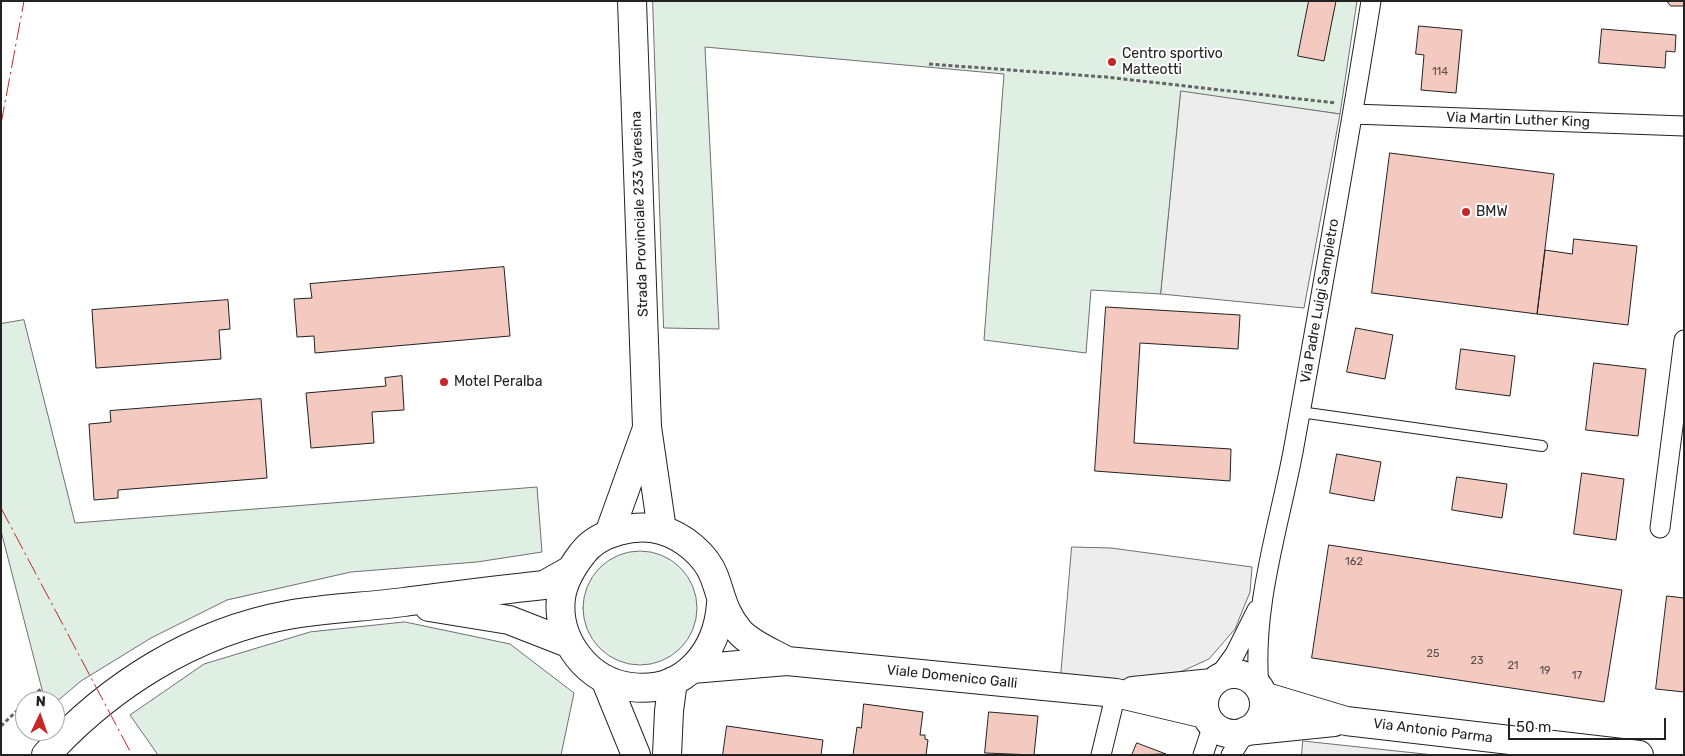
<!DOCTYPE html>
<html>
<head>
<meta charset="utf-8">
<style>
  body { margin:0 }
  #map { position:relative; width:1685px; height:756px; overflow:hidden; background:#fff; font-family:Rubik,sans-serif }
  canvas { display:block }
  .frame { position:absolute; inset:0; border:2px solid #222; pointer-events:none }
  .north { position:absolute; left:15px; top:691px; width:50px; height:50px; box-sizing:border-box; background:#fff; border:1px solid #a7a7a7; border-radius:50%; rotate:3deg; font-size:14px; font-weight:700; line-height:20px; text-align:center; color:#222 }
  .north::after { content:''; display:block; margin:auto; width:18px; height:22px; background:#c62828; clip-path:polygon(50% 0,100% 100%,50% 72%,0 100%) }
  .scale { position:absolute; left:1508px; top:718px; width:158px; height:22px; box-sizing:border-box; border:2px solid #222; border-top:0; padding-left:6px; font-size:15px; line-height:18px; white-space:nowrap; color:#222; -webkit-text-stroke:4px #fff; paint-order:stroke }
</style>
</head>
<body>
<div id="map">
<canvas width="1685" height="756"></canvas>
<div class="frame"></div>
<div class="north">N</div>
<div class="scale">50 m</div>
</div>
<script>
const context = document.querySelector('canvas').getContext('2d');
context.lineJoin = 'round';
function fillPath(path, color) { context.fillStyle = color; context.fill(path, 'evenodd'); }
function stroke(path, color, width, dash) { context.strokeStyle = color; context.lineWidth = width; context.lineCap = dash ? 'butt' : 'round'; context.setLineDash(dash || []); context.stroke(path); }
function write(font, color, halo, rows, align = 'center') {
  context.font = font + ' Rubik,sans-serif'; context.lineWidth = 4; context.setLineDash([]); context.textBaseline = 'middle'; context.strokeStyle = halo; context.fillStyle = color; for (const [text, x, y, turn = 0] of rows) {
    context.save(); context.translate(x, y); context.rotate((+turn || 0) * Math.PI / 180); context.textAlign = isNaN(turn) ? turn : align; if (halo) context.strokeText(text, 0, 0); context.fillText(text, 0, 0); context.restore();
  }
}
const green = new Path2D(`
  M653 1H1357L1340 114 1181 92 1161 294 1091 290 1086 353 984 340 1004 74 705 47 719 329 664 328Z
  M24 320 75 523 537 487 542 552 477 562 351 572 227 600 151 638 81 681 55 703V701H45L1 531V324Z
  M583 608a57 57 0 1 1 114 0a57 57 0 1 1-114 0Z
  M405 622 510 644 574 693 561 755H158L130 715 204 664 310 632Z`);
const parking = new Path2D(`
  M1181 91 1340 114 1304 308 1161 294Z
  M1072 547 1111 548 1252 567 1250 592 1235 629 1209 659 1167 678 1111 681 1061 676Z
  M1303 741 1434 755H1302Z`);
const building = new Path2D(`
  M1309 1H1336L1324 61 1298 56Z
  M1667 1H1684V6H1671Z
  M1419 26 1462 30 1456 93 1421 90 1424 55 1416 54Z
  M1602 29 1676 35 1675 52 1666 51 1665 68 1599 63Z
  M1390 153 1554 174 1537 314 1372 293Z
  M1574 239 1637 246 1628 325 1537 314 1545 250 1572 254Z
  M504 267 510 336 315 353 314 336 297 337 294 299 312 298 310 284Z
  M228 300 230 329 219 330 221 359 96 368 92 310Z
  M1106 307 1240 315 1238 349 1140 343 1134 443 1231 449 1230 481 1095 471Z
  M1356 328 1393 335 1385 379 1347 372Z
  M1461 349 1515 356 1510 396 1456 389Z
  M1594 363 1646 369 1638 436 1586 430Z
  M402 376 404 410 372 412 374 443 311 448 306 393 386 386 385 378Z
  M261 399 267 478 118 490V498L94 500 89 424 111 422 110 411Z
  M1337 454 1381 462 1374 501 1330 493Z
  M1582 473 1624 479 1616 540 1574 534Z
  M1457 477 1507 484 1502 518 1452 510Z
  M1329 545 1622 590 1604 702 1312 658Z
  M1667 596 1684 598V692L1656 689Z
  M864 704 923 712 920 735H925V739L928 740 926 755H853L857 727 861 728Z
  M989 712 1038 716 1034 755 985 753Z
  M727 726 823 740 821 755H723Z
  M1137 743 1166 754 1132 755Z`);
const path = new Path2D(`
  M929 64 1106 77 1336 103
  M28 701 42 688
  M1 726 25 703`);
const service = new Path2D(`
  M1300 412 1542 446`);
const minor = new Path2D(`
  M1353 114 1684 126
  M1660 528 1684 340
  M1217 679 1235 654 1257 610
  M1259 687C1252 608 1278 530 1293 452 1320 302 1347 152 1371 1
  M1101 755 1116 693
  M1203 755 1213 725
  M1231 755 1246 731`);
const primary = new Path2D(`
  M632 1 647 427 662 530
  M609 534 646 431
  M721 603C718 652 684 694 631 687 588 682 556 640 561 598 563 581 572 567 582 554 598 532 636 523 661 530 683 536 706 555 714 576 722 597 723 612 739 631 750 644 771 652 787 661
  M429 607 509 620 568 643
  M692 669 787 661 1116 693 1205 714
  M1204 704a30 30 0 1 1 60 0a30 30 0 1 1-60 0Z
  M605 679 636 755
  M1133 691 1212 683
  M1263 696 1346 721 1639 755
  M1246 731 1334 722
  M46 755C109 686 194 632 288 615 326 608 366 607 404 602 451 596 497 590 544 585L569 571
  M667 755 669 711 673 681`);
const power = new Path2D(`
  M1 124 24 1
  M1 508 132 755`);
const markers = [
  [1112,62,5,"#c62828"],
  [1466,212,5,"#c62828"],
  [444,382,5,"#c62828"]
];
const numberNames = [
  ["114",1440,72],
  ["162",1354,562],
  ["25",1433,654],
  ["23",1477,661],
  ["21",1513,666],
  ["19",1545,671],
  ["17",1577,676]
];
const poiNames = [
  ["Centro sportivo",1122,54],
  ["Matteotti",1122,70],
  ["BMW",1476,212],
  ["Motel Peralba",454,382]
];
const streetNames = [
  ["Via Martin Luther King",1518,120,2],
  ["Strada Provinciale 233 Varesina",640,214,-92],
  ["Via Padre Luigi Sampietro",1320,301,-80],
  ["Viale Domenico Galli",952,677,6],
  ["Via Antonio Parma",1433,731,7]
];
fillPath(green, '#e0efe3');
stroke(green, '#6f6f6f', 1);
fillPath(parking, '#ededed');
stroke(parking, '#6f6f6f', 1);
fillPath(building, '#f3c9c0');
stroke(building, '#222', 1);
stroke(service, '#222', 12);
stroke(minor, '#222', 21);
stroke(primary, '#222', 30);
stroke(path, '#646464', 3, [4, 2.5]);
stroke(service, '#fff', 10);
stroke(minor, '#fff', 19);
stroke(primary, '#fff', 28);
stroke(power, '#c62828', 1, [18, 4, 2.5, 4]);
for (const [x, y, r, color] of markers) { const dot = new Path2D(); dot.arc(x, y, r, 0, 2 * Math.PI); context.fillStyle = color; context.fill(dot); stroke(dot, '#fff', 2); }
write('11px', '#564c4a', null, numberNames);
write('14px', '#222', '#fff', poiNames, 'left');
write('14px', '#222', '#fff', streetNames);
</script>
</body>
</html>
